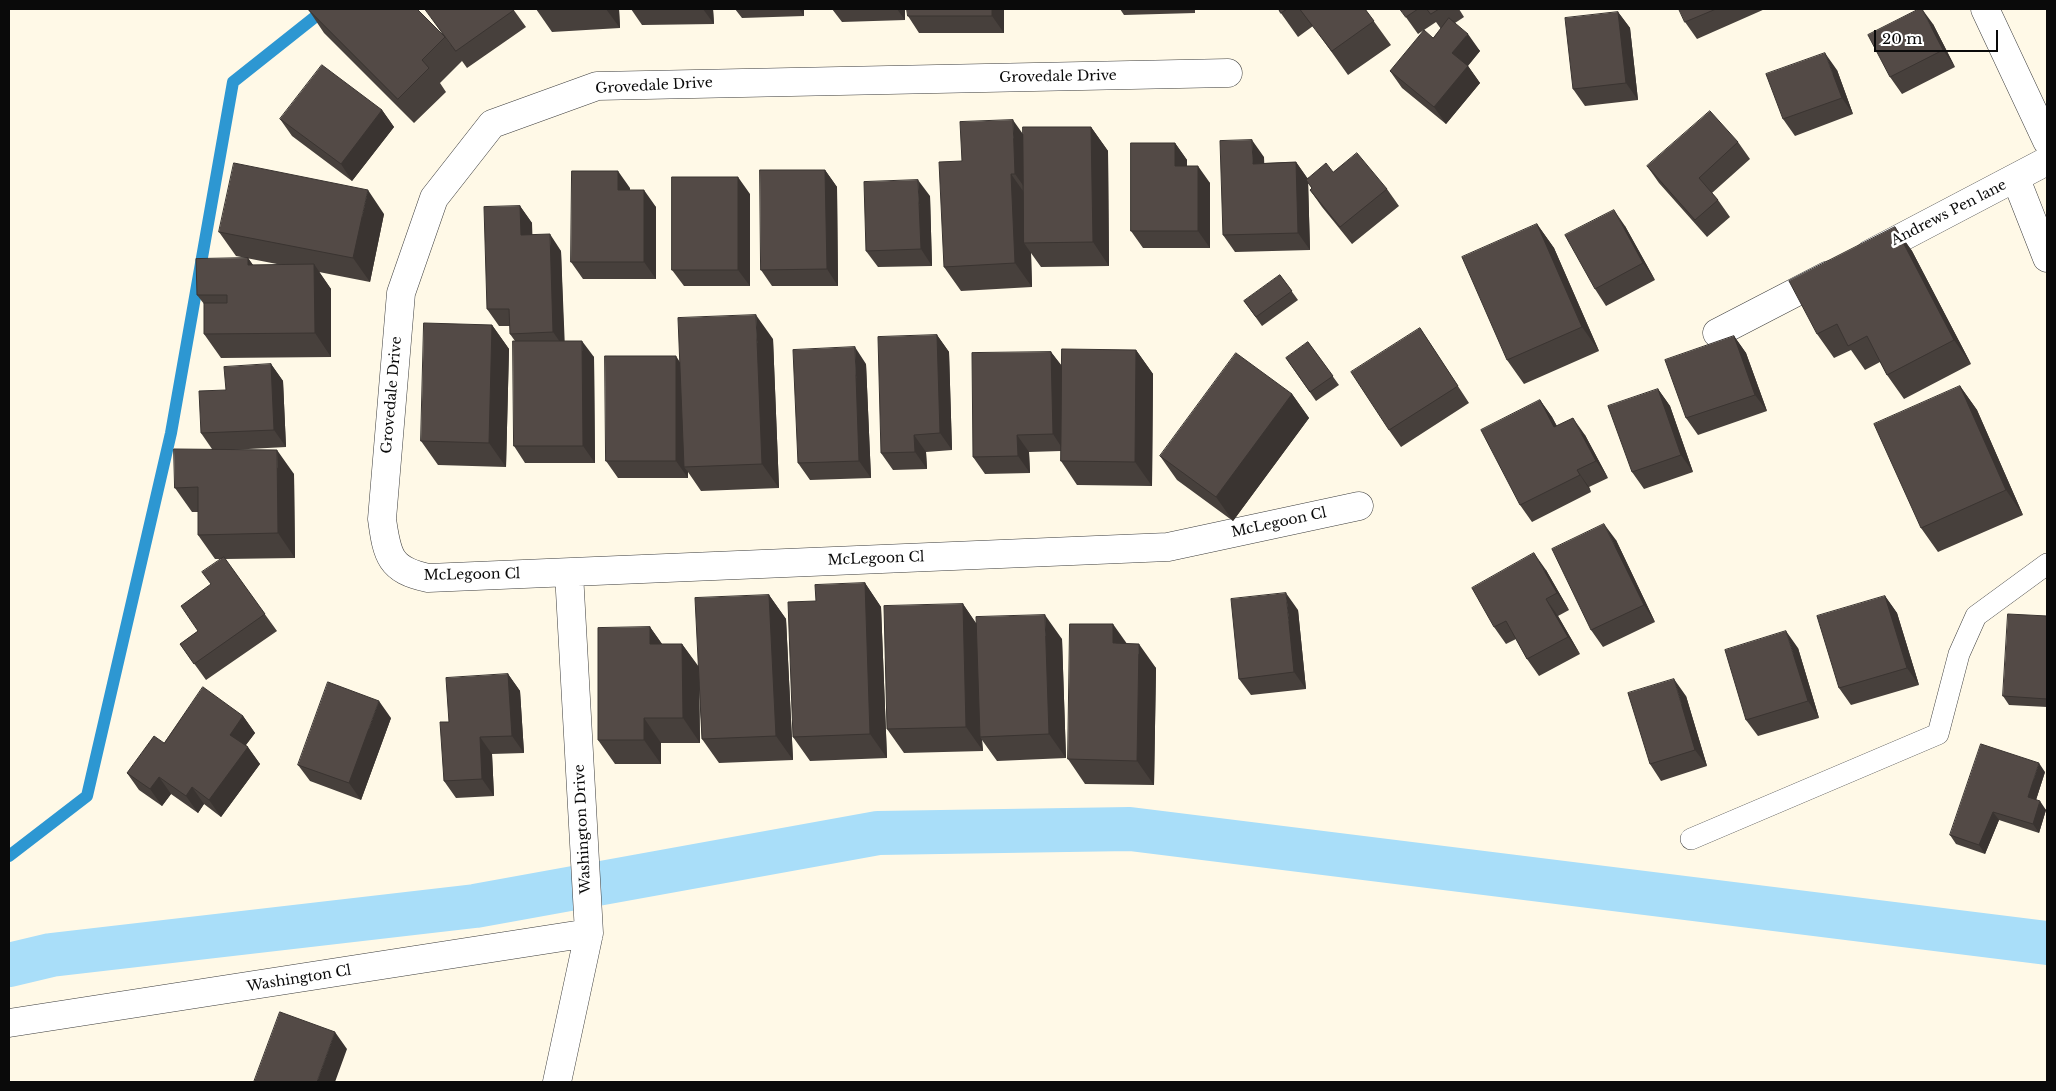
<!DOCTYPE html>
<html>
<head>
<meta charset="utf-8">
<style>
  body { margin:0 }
  #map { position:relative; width:2056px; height:1091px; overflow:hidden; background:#fff9e7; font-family:"Libre Baskerville",serif }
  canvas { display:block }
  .frame { position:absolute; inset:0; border:10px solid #0a0a0a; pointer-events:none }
  .scale { position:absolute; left:1874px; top:30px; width:124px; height:22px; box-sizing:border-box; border:2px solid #0a0a0a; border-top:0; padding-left:6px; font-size:15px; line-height:18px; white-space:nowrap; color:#0a0a0a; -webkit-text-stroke:4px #fff; paint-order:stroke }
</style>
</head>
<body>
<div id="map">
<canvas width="2056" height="1091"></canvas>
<div class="frame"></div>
<div class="scale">20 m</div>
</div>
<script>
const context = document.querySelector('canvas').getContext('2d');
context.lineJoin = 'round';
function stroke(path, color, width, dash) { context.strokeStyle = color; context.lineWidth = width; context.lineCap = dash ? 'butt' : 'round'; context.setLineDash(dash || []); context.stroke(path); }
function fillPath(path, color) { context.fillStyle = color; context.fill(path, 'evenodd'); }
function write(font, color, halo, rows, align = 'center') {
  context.font = font + ' "Libre Baskerville",serif'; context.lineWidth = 5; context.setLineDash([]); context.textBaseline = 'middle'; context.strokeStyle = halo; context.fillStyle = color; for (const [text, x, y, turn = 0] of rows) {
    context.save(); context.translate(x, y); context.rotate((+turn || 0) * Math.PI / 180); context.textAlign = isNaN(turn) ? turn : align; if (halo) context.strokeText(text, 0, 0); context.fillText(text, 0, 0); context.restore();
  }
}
const stream = new Path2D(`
  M9 856 87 796 171 433 233 82 325 9`);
const canal = new Path2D(`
  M9 965 51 955 475 906 878 833 1130 829 2047 943`);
const service = new Path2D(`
  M1691 839 1938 734 1959 654 1976 616 2047 564`);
const minor = new Path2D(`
  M1985 9 2047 141
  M1228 73 597 86 492 124 434 198 401 293 382 519C387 556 390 570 428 578L1168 547 1359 506
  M2016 179 2047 258
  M1870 254 2047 161
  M1717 333 1829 275
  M9 1023 589 933
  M557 1082 589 933 569 573`);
const wall = new Path2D(`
  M308 9 445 37 462 61 440 83 446 92 414 123 324 33Z
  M425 9H513L526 27 467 68Z
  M536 9H619L620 28 552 32Z
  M631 9H713L714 24 642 25Z
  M735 9H804V16L742 18Z
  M832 9H905V20L842 22Z
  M907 9H1004V33H919L908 16Z
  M1120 9H1195V13L1124 15Z
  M1278 9H1365L1391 45 1348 75 1313 26 1298 37Z
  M1400 9H1459L1464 17 1455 23 1480 51 1468 66 1480 83 1446 124 1402 88 1390 71 1433 38 1441 29 1436 22 1418 34Z
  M1679 9H1765L1697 39 1685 22Z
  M1618 12 1630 28 1638 100 1585 106 1573 89Z
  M1933 24 1955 67 1902 94 1890 77Z
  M1837 70 1853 114 1795 136 1783 119Z
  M382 110 394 127 352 181 292 136 280 119Z
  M1091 127 1108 151 1109 266 1041 267 1031 253 1032 287 961 291 944 267 962 161 1023 134Z
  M1738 142 1750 159 1712 193 1718 200 1730 217 1707 237 1659 183 1647 166Z
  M1175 143 1187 160V166L1210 183V248H1143L1131 231Z
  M1264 157V163L1296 162 1307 178 1333 172 1387 189 1399 206 1352 244 1322 207 1310 190 1312 189 1308 182 1310 250 1235 252 1223 235Z
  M825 170 837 187 838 286H772L761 270Z
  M630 188V190L656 207V279H583L571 262Z
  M750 194V286H684L672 270Z
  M930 196 932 266 878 267 866 251Z
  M520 206 532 223V235L561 251 564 341 594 357 595 463H525L514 446 515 341 510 334V326H499L487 309Z
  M384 214 370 282 319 272 331 289V357L221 358 204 334V304L197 295 248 258 253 265H282L236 256 219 232Z
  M1537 224 1554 248 1599 351 1524 384 1507 360Z
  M1625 226 1655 280 1606 306 1595 289Z
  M1895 227 1912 251 1971 364 1904 399 1887 375 1880 362 1865 370 1851 350 1834 358 1817 334Z
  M1280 275 1298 300 1262 326 1244 301Z
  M492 325 509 349 506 467 438 465 421 441Z
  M1420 328 1469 403 1401 447 1389 430Z
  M937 335 949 352 952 450 926 452 927 469 893 470 881 453Z
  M1734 336 1746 353 1767 411 1698 435 1686 418Z
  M773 339 779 488 701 491 688 472V478H618L606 461 680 362Z
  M1308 342 1339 385 1316 401 1286 358Z
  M1136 350 1153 374 1152 486 1077 485 1061 461V451L1029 452 1030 473 985 474 973 457 1051 352 1062 366Z
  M271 364 283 381 286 447 230 450 294 474 295 558 225 559 277 631 206 680 180 644 198 631 211 584 222 559H215L198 535V512H192L175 488 212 449 201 433Z
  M866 364 871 478 810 480 798 463Z
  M1960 386 1977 410 2023 515 1938 552 1921 528Z
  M1658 389 1670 406 1693 472 1644 489 1632 472Z
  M1292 394 1309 418 1233 521 1177 480 1160 456Z
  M1540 400 1552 417 1557 426 1585 435 1608 478 1589 487 1591 492 1532 522 1520 505Z
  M1616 540 1655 622 1603 647 1591 630Z
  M1546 570 1569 610 1558 616 1580 654 1539 676 1527 659 1516 639 1506 644 1494 627Z
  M865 583 881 607 887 758 810 761 793 737 816 601Z
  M769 595 786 619 793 760 719 763 702 739 699 682 700 743H661V764H615L598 740 650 627 662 644H682L699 667Z
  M1885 596 1897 613 1919 685 1851 705 1839 688Z
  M963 604 976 623 1062 639 1066 758 997 761 982 740 983 751 904 753 887 729Z
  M1298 610 1306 689 1251 695 1239 679Z
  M2047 616V707L2009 705 2003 696Z
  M1126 644 1156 668 1154 785 1085 784 1068 759Z
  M1798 648 1819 718 1758 736 1746 720Z
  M508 674 520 691 524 753 492 754 494 796 456 798 444 781 449 722Z
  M1686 696 1707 766 1661 781 1650 764Z
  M243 716 255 733 246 745 260 764 221 817 204 804 198 813 171 794 162 806 139 790 127 773 164 743Z
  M391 718 361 800 310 781 298 765Z
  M2045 772 2036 800 2046 810 2039 833 1999 820 1985 854 1956 844 1950 835Z`);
const shadedWall = new Path2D(`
  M606 9H619L620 28Z
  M703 9H713L714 24Z
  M799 9H804V16Z
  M897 9H905V20Z
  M992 9H1004V33L992 16Z
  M1922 9 1933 24 1955 67 1943 50Z
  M1618 12 1630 28 1638 100 1626 83Z
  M1468 34 1480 51 1464 70 1452 53Z
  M1825 53 1837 70 1853 114 1842 98Z
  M1468 66 1480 83 1446 124 1434 107Z
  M382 110 394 127 352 181 341 164Z
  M1013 120 1030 144 1032 198 1015 174Z
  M1091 127 1108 151 1109 266 1093 242Z
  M1252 140 1264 157 1265 181 1253 164Z
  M1175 143 1187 160V183L1175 166Z
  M1296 162 1308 179 1310 250 1298 233Z
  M1198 166 1210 183V248L1198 231Z
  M825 170 837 187 838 286 827 269Z
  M618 171 630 188V207L618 190Z
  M1011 174 1028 198 1024 243 1031 253 1032 287 1015 263Z
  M738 177 750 194V286L738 270Z
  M918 180 930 196 932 266 921 249Z
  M368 190 384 214 370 282 353 258Z
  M644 190 656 207V279L644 262Z
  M520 206 532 223 533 252 521 235Z
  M1614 210 1625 226 1655 280 1643 263Z
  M1537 224 1554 248 1599 351 1582 327Z
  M1895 227 1912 251 1971 364 1954 340Z
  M550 234 561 251 565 349 553 332Z
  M248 258 265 282 248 265Z
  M314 264 331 289V357L315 333Z
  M756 315 773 339 779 488 762 464Z
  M492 325 509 349 506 467 489 443Z
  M937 335 949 352 952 450 940 433Z
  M1734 336 1746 353 1767 411 1755 395Z
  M582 341 594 357 595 463 583 446Z
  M855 347 866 364 871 478 859 461Z
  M1136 350 1153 374 1152 486 1135 462Z
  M1051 352 1063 368 1064 451 1053 434Z
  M676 356 687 373 684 467 688 472V478L676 461Z
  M271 364 283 381 286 447 274 430Z
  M1960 386 1977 410 2023 515 2006 490Z
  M1658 389 1670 406 1693 472 1681 455Z
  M1292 394 1309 418 1233 521 1216 497Z
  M1540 400 1552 417 1566 444 1554 427Z
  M1573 418 1585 435 1608 478 1596 461Z
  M914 435 926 452 927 469 915 452Z
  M1017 435 1029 452 1030 473 1018 456Z
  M277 450 294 474 295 558 278 533Z
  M1577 470 1589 487 1591 492 1580 475Z
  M1604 524 1616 540 1655 622 1644 605Z
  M1534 553 1546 570 1569 610 1557 593Z
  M865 583 881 607 887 758 870 734Z
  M1286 593 1298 610 1306 689 1294 672Z
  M769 595 786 619 793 760 776 736Z
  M1885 596 1897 613 1919 685 1907 668Z
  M1546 599 1558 616 1580 654 1568 637Z
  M963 604 979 628 980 737 982 740 983 751 966 727Z
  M1045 615 1062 639 1066 758 1049 734Z
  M1113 624 1130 648 1113 643Z
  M650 627 667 651 650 644Z
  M1786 631 1798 648 1819 718 1808 701Z
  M682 644 699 668 700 743 683 718Z
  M1139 644 1156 668 1154 785 1137 761Z
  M508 674 520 691 524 753 512 736Z
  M1674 679 1686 696 1707 766 1695 750Z
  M379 701 391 718 361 800 349 783Z
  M243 716 255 733 241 751 230 735Z
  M644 718 661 743V764L644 740Z
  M480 737 492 754 494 796 482 779Z
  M248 747 260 764 221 817 209 800Z
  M2039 763 2045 772 2034 806 2028 797Z
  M159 777 171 794 162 806 150 789Z
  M192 787 204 804 198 813 186 796Z
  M2040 801 2046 810 2039 833 2033 824Z
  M1993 812 1999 820 1985 854 1979 845Z
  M335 1032 347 1049 335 1082H317Z`);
const building = new Path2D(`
  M308 9H417L445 37 422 60 429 68 398 99Z
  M425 9H513L514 10 456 51Z
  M907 9H992V16H908Z
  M1279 9H1287L1281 13Z
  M1300 9H1365L1374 21 1332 51Z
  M1400 9H1418L1406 17Z
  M1427 9H1439L1431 14Z
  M1679 9H1716L1685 22Z
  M1919 9H1922L1943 50 1890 77 1868 35Z
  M1618 12 1626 83 1573 89 1565 18Z
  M1449 18 1468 34 1452 53 1468 66 1434 107 1390 71 1424 30 1433 38Z
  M1825 53 1842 98 1783 119 1766 74Z
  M322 65 382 110 341 164 280 119Z
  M1710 111 1738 142 1699 178 1718 200 1695 220 1647 166Z
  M1013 120 1015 174H1011L1015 263 944 267 939 162 962 161 960 122Z
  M1023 127H1091L1093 242 1024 243Z
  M1252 140 1253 164 1296 162 1298 233 1223 235 1220 141Z
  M1131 143H1175V166H1198V231H1131Z
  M1357 153 1387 189 1340 227 1310 190 1312 188 1306 180 1326 163 1333 172Z
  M234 163 368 190 353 258 219 232Z
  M760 170H825L827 269 761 270Z
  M572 171H618V190H644V262H571Z
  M672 177H738V270H672Z
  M918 180 921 249 866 251 864 182Z
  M520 206 521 235 550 234 553 332 510 334 509 309H487L484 207Z
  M1614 210 1643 263 1595 289 1565 235Z
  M1537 224 1582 327 1507 360 1462 257Z
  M1895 227 1954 340 1887 375 1867 336 1848 346 1837 324 1817 334 1789 281Z
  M248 258V265L314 264 315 333 204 334V303H227V295H197L196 259Z
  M1280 275 1292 291 1256 317 1244 301Z
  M756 315 762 464 684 467 678 318Z
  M424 323 492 325 489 443 421 441Z
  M1420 328 1458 386 1389 430 1351 372Z
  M937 335 940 433 914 435 915 452 881 453 878 337Z
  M1734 336 1755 395 1686 418 1665 360Z
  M513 341H582L583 446H514Z
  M1308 342 1333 376 1310 392 1286 358Z
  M855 347 859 461 798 463 793 350Z
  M1062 349 1136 350 1135 462 1061 461Z
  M1051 352 1053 434 1017 435 1018 456 973 457 972 353Z
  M1236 353 1292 394 1216 497 1160 456Z
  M605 356H676V461H606Z
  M271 364 274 430 201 433 199 391 226 390 224 367Z
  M1960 386 2006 490 1921 528 1874 424Z
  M1658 389 1681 455 1632 472 1608 406Z
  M1540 400 1554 427 1573 418 1596 461 1577 470 1580 475 1520 505 1481 430Z
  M174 449 277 450 278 533 198 535V487L175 488Z
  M1604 524 1644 605 1591 630 1552 549Z
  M1534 553 1557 593 1546 599 1568 637 1527 659 1506 621 1494 627 1472 588Z
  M224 557 265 614 194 664 180 644 198 631 181 606 211 584 202 572Z
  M865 583 870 734 793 737 788 602 816 601 815 585Z
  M1286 593 1294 672 1239 679 1231 599Z
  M769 595 776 736 702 739 695 598Z
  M1885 596 1907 668 1839 688 1817 616Z
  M963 604 966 727 887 729 884 606Z
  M2008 614 2047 616V699L2003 696Z
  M1045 615 1049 734 980 737 976 617Z
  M1070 624H1113V643L1139 644 1137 761 1068 759Z
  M650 627V644H682L683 718H644V740H598V628Z
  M1786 631 1808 701 1746 720 1725 650Z
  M508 674 512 736 480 737 482 779 444 781 440 722H449L446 678Z
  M1674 679 1695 750 1650 764 1628 693Z
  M328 682 379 701 349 783 298 765Z
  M203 687 243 716 230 735 248 747 209 800 192 787 186 796 159 777 150 789 127 773 154 736 164 743Z
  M1981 744 2039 763 2028 797 2040 801 2033 824 1993 812 1979 845 1950 835Z
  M280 1012 335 1032 317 1082H254Z`);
const streetNames = [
  ["Grovedale Drive",1058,77,-1],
  ["Grovedale Drive",654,86,-3],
  ["Andrews Pen lane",1949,213,-27],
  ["Grovedale Drive",392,395,-85],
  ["McLegoon Cl",1279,523,-12],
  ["McLegoon Cl",876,559,-2],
  ["McLegoon Cl",472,575,-1],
  ["Washington Drive",583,829,-93],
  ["Washington Cl",299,979,-9]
];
stroke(stream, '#2d97d2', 12);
stroke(canal, '#a9def9', 44);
stroke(service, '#3d3d3d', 22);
stroke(minor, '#3d3d3d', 29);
stroke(service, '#fff', 21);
stroke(minor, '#fff', 28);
fillPath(wall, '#47403c');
fillPath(shadedWall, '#3a3431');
fillPath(building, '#534a46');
stroke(building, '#3a3431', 1);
write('14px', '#0a0a0a', '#fff', streetNames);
</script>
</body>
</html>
